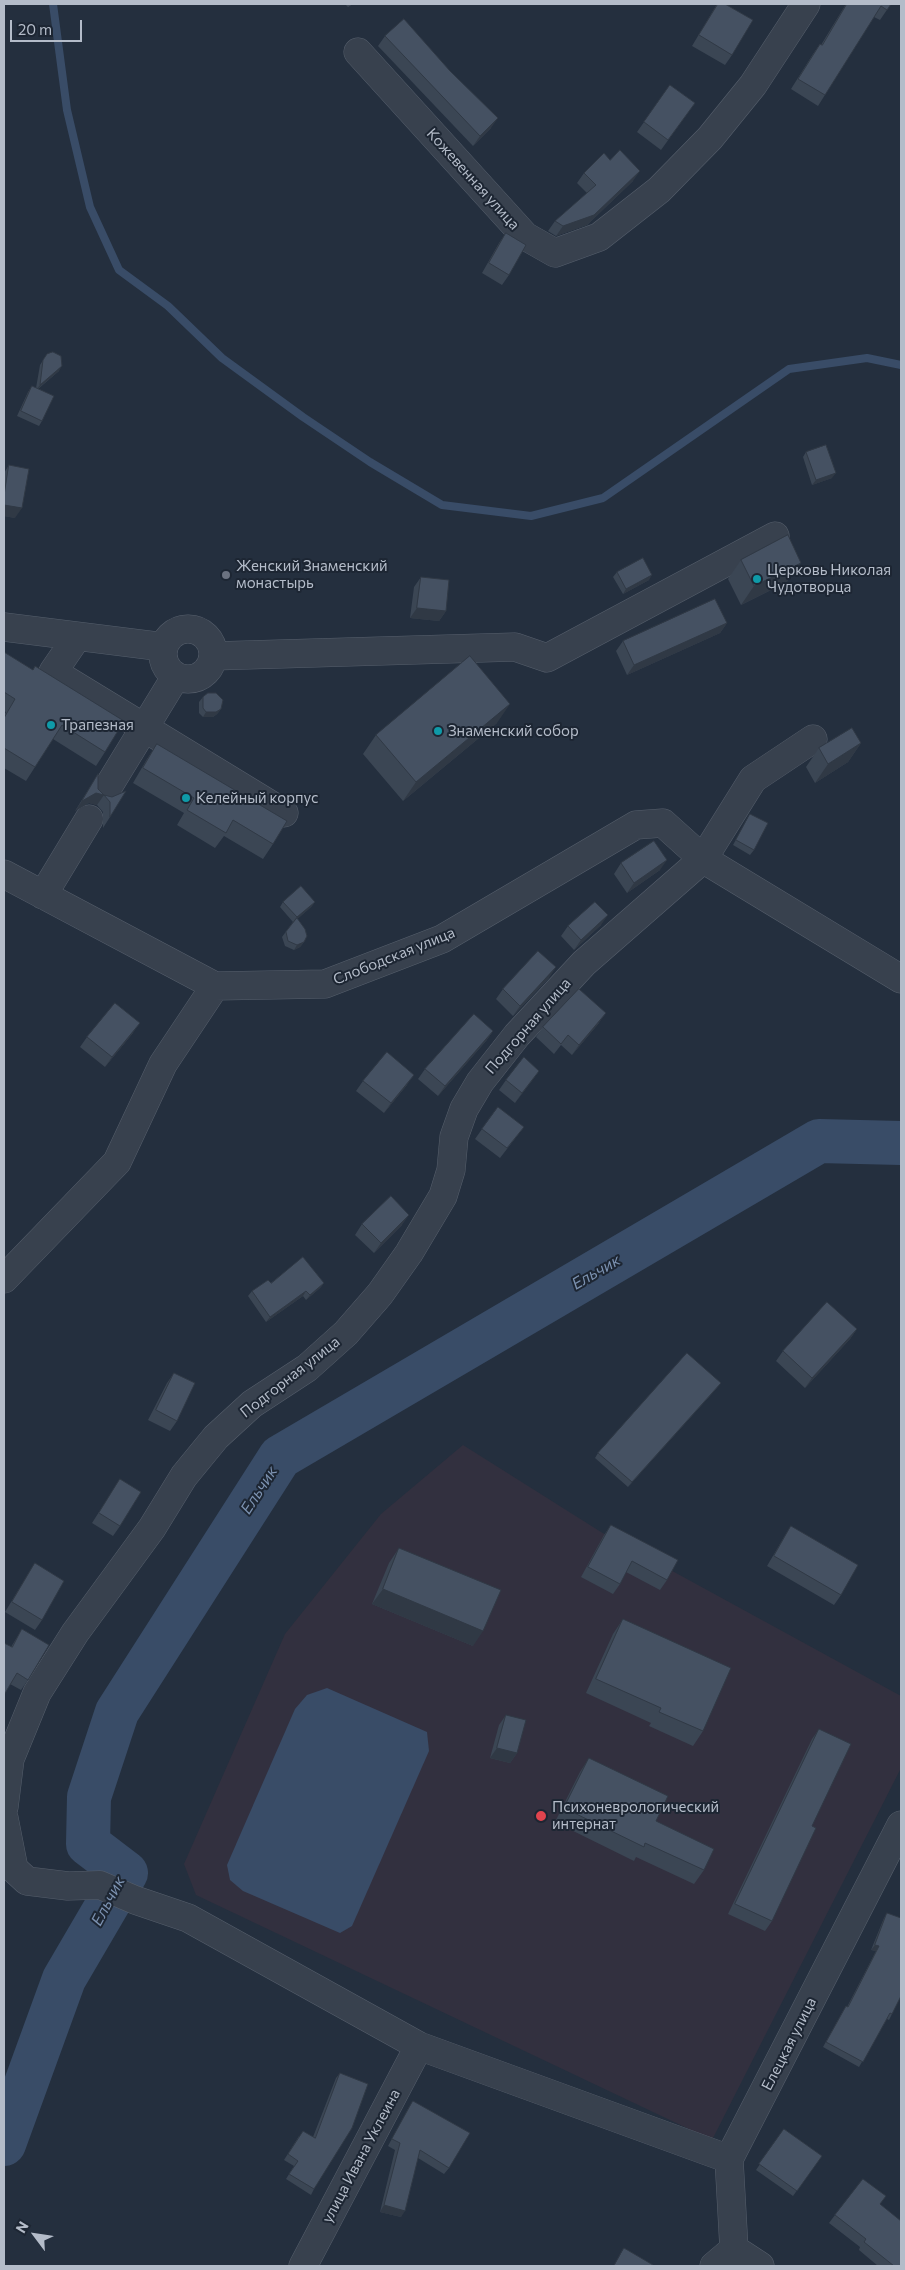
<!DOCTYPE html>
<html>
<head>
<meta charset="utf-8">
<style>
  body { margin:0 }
  #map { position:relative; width:905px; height:2270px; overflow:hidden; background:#242f3e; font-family:Commissioner,sans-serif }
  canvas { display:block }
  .frame { position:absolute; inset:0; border:5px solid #b4bcc9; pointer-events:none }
  .north { position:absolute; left:10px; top:2210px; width:50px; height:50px; -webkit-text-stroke:4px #1d2633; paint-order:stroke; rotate:301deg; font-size:14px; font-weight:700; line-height:20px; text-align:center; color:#b4bcc9 }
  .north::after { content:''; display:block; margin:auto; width:18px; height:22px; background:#b4bcc9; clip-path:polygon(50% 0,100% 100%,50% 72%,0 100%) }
  .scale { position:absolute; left:10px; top:20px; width:72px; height:22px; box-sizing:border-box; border:2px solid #b4bcc9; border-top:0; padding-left:6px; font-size:15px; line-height:18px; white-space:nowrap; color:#b4bcc9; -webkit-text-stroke:4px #1d2633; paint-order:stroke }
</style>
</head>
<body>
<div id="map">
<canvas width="905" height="2270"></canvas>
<div class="frame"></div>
<div class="north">N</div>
<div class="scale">20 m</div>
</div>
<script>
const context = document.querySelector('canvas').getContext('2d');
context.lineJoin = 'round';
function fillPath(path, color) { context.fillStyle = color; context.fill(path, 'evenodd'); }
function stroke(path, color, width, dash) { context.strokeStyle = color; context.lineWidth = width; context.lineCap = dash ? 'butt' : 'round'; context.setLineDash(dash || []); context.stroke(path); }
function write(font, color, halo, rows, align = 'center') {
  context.font = font + ' Commissioner,sans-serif'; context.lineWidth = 4; context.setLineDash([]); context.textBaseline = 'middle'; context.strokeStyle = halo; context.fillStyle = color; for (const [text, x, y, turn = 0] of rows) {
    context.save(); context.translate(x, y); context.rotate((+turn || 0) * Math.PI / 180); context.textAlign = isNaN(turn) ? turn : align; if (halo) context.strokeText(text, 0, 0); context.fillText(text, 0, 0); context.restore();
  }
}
const medical = new Path2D(`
  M463 1445 601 1532 901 1696V1768L712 2140 196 1895 184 1864 285 1634 381 1514Z`);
const water = new Path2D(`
  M327 1688 427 1732 429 1751 352 1926 340 1933 243 1891 230 1880 227 1865 295 1709 307 1695Z`);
const stream = new Path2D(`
  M53 4 67 110 90 207 119 270 168 306 222 358 303 417 370 462 442 505 531 516 603 498 789 369 867 358 901 365`);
const river = new Path2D(`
  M4 2144 64 1979 126 1873 88 1844 89 1797 117 1712 280 1457 819 1141 901 1143`);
const minor = new Path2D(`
  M358 52 525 236 555 253 599 237 659 190 710 138 753 85 806 4
  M4 627 164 647
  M163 654a25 25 0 1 1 50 0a25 25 0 1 1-50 0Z
  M77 637 53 672 284 813
  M213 656 515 647 547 658 775 536
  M105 792 176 676
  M4 874 215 986 325 984 442 939 636 825 663 823 703 859 901 979
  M43 895 89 819
  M4 1279 117 1162 163 1064 215 986
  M4 1807 10 1759 37 1693 75 1633 152 1528 184 1476 216 1437 252 1404 307 1368 346 1333 380 1294 409 1253 443 1196 451 1170 454 1137 464 1109 480 1082 517 1035 584 963 703 859 753 779 813 739
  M4 1818 14 1869 27 1881 68 1886 100 1885 135 1900 188 1918 419 2046 729 2159
  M734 2249 760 2266
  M303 2266 419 2046
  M714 2266 734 2249 729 2159 901 1825`);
const wall = new Path2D(`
  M345 4H353L348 7Z
  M717 4 732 55 725 65 692 46Z
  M846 4H891L880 20 874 17 818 106 791 89 813 54 820 44 821 45Z
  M385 36 491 128 473 146 378 46Z
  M670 85 695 103 661 150 637 132Z
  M584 173 633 181 587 225 556 236 548 231 555 221 587 193 577 183Z
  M506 233 509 275 502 285 482 273 499 243Z
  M47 354 59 371 38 389 42 421 39 426 17 416 28 392 32 386 36 388 40 365Z
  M806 452 832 478 812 485 803 457Z
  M9 465 15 518 4 516V473Z
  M741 560 787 582 741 605 728 579Z
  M617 572 649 580 623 594 613 577Z
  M421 577 446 611 439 621 410 618 414 587Z
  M727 623 720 633 627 675 616 651 623 641Z
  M4 652 105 752 96 766 53 739 26 781 4 768V716L6 712 4 711Z
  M203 697 221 709 217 714 213 717H203L199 713V702Z
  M497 723 403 801 363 754 376 735Z
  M861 743 848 762 815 783 806 767 819 748Z
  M157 744 273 844 263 859 224 836 215 848 177 825 184 813 133 783 147 759Z
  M98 774V789L104 795 112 797 110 817 103 828V812L97 805 89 803 75 811Z
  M750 814 754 850 750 855 733 845Z
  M621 863 660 870 627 893 614 874Z
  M283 902H315L311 907 297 919 304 942 300 947 294 950 285 946 282 937 293 922 280 907Z
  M601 925 574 950 561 936 568 926Z
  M549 978 513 1016 496 999 503 989Z
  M599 1023 572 1055 561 1045 554 1054 536 1037 543 1027Z
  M493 1031 486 1041 438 1096 418 1079 425 1069Z
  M133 1033 105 1067 80 1047 87 1037Z
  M539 1071 515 1103 499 1090 506 1080Z
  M363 1081 407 1085 384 1113 356 1091Z
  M524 1127 500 1158 475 1139 482 1129Z
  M362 1224 402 1225 374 1253 355 1235Z
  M271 1283H324L320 1288 306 1300 303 1296 266 1322 248 1296 252 1291Z
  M857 1329 850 1339 805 1388 776 1361 783 1351Z
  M174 1373 177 1421 170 1431 148 1420 167 1383Z
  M717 1388 628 1487 595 1458 598 1453Z
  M120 1479V1526L113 1536 92 1523Z
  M611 1525 667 1580 660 1590 626 1572 620 1584 613 1594 581 1577 604 1535Z
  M791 1526 841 1595 834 1605 767 1566 784 1537Z
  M399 1548 473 1646 372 1604 389 1563Z
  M35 1563 42 1620 35 1630 5 1612 28 1574Z
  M623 1619 703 1731 693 1746 649 1726 651 1723 586 1693 613 1634Z
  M22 1629 28 1680 21 1690 10 1684 11 1647Z
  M506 1715 517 1753 510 1763 490 1758 499 1725Z
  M819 1729 812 1826 772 1921 765 1931 728 1914 812 1739Z
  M589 1758 656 1821 704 1870 694 1884 636 1857 634 1861 555 1822 580 1772Z
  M887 1913 892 2014 889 2020 887 2019 859 2067 823 2047 843 2011 846 2006 847 2007 876 1951 871 1950 884 1918Z
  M340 2073 314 2189 311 2195 286 2179 294 2166 284 2160 299 2136 313 2137 336 2078Z
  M413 2101 449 2168 444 2174 418 2158 401 2217 380 2212 395 2150 388 2146 409 2107Z
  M784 2129 822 2156 793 2196 756 2170Z
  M880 2204 901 2266H878L859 2250 860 2247 829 2223 835 2215Z`);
const shadedWall = new Path2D(`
  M498 118 491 128 473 146 480 136Z
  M640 171 633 181 587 225 556 236 563 226Z
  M62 366 59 371 36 390 40 385Z
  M836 473 832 478 812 485 816 480Z
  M4 505 22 508 15 518 4 516Z
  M801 563 787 582 741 605 754 586Z
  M652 575 649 580 623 594 626 589Z
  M417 608 446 611 439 621 410 618Z
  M727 623 720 633 627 675 634 665Z
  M510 704 497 723 403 801 416 782Z
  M221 709 217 714 213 717H203L206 712Z
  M861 743 848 762 815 783 828 764Z
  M96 793 104 795 97 805 89 803 75 811 82 801Z
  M667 860 660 870 627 893 634 883Z
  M315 902 311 907 293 923 297 917Z
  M608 915 601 925 574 950 581 940Z
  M304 942 300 947 294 950 297 945Z
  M556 967 549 978 513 1016 520 1006Z
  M606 1013 599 1023 572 1055 579 1045Z
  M140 1023 133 1033 105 1067 112 1057Z
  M493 1031 486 1041 438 1096 445 1086Z
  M539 1071 532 1081 515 1103 522 1093Z
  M414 1075 407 1085 384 1113 391 1103Z
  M409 1215 402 1225 374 1253 381 1243Z
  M324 1283 320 1288 306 1300 310 1295Z
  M306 1291 303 1296 266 1322 270 1317Z
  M857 1329 850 1339 805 1388 812 1378Z
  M721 1383 717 1388 628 1487 632 1482Z
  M383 1589 483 1631 473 1646 372 1604Z
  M497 1748 517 1753 510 1763 490 1758Z
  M875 1945 879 1946 876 1951 871 1950Z
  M384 2205 405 2211 401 2217 380 2212Z`);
const building = new Path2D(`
  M718 4H725L753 20 732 55 699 35Z
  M847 4H891L887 10 881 6 825 95 798 79 820 44 822 45Z
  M404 19 450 71 498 118 480 136 385 36Z
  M670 85 695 103 668 140 644 122Z
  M620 150 640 171 594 215 563 226 555 221 596 185 584 173 604 153 610 160Z
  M506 233 526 245 509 275 489 263Z
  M53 352 61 356 62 366 40 385 43 360 47 354Z
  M32 386 54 396 42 421 21 411Z
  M826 445 836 473 816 480 806 452Z
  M9 465 29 469 22 508 4 505V496Z
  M788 535 801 563 754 586 741 560Z
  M643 558 652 575 626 589 617 572Z
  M421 577 449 580 446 611 417 608Z
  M715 599 727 623 634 665 623 641Z
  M4 652 33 670 35 666 124 721 105 752 62 725 35 767 4 748V718L15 699 4 692Z
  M470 656 510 704 416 782 376 735Z
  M208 693H216L223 700 221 709 216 712H206L203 708V697Z
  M852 728 861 743 828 764 819 748Z
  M157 744 287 821 273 844 233 820 226 833 187 810 194 798 143 768Z
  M98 774V789L104 795 112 797 126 791 110 817V802L104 795 96 793 82 801Z
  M750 814 768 823 754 850 736 840Z
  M654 841 667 860 634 883 621 863Z
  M301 886 315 902 297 917 283 902Z
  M595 902 608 915 581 940 568 926Z
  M297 918 305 929 307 936 304 942 297 945 288 941 286 932Z
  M538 951 556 967 520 1006 503 989Z
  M579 989 606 1013 579 1045 568 1035 561 1044 543 1027Z
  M115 1003 140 1023 112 1057 87 1037Z
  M474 1014 493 1031 445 1086 425 1069Z
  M387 1052 414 1075 391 1103 363 1081Z
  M524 1057 539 1071 522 1093 506 1080Z
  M498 1107 524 1127 507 1148 482 1129Z
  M391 1196 409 1215 381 1243 362 1224Z
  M303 1257 324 1283 310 1295 306 1291 270 1317 252 1291 268 1280 271 1283Z
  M827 1302 857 1329 812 1378 783 1351Z
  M687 1353 721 1383 632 1482 598 1453Z
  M174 1373 195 1383 177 1421 156 1410Z
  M120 1479 141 1492 120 1526 99 1513Z
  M611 1525 678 1560 667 1580 632 1561 620 1584 588 1567Z
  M791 1526 858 1565 841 1595 774 1556Z
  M399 1548 501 1590 483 1631 383 1589Z
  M35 1563 64 1581 42 1620 12 1602Z
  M623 1619 731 1668 703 1731 659 1712 661 1708 596 1679Z
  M22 1629 49 1645 28 1680 17 1673 4 1695V1643L12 1647Z
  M506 1715 526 1720 517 1753 497 1748Z
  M819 1729 851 1744 812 1826 816 1828 772 1921 735 1904Z
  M589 1758 668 1796 656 1821 714 1849 704 1870 645 1843 644 1847 564 1808Z
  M887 1913 901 1918V1996L892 2014 890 2013 863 2062 826 2042 846 2006 848 2007 879 1946 875 1945Z
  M340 2073 368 2084 352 2128 314 2189 289 2174 298 2161 288 2154 303 2131 315 2138Z
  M413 2101 470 2133 449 2168 420 2150 405 2211 384 2205 400 2143 392 2139Z
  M784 2129 822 2156 797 2191 759 2164Z
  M863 2179 886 2196 880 2204 901 2221V2266H894L864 2242 866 2239 835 2215Z
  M624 2248 653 2265V2266H614Z`);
const markers = [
  [226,575,5,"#6b7280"],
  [757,579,5,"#0f9aa8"],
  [51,725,5,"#0f9aa8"],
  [438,731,5,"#0f9aa8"],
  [186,798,5,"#0f9aa8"],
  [541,1816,6,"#e0444e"]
];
const streetNames = [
  ["Кожевенная улица",473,179,48],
  ["Слободская улица",394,956,-22],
  ["Подгорная улица",528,1026,-49],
  ["Подгорная улица",290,1377,-38],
  ["Елецкая улица",789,2044,-63],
  ["улица Ивана Уклеина",361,2156,-62]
];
const poiNames = [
  ["Женский Знаменский",236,566],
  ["монастырь",236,583],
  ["Церковь Николая",767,570],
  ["Чудотворца",767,587],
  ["Трапезная",61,725],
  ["Знаменский собор",448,731],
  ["Келейный корпус",196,798],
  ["Психоневрологический",552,1807],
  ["интернат",552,1824]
];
const waterNames = [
  ["Ельчик",596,1272,-30],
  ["Ельчик",259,1490,-57],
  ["Ельчик",108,1901,-62]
];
fillPath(medical, '#32303f');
fillPath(water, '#394c67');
stroke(stream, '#394c67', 8);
stroke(river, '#394c67', 44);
stroke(minor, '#565f6c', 29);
stroke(minor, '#38414e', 28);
fillPath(wall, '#3b4654');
fillPath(shadedWall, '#303945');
fillPath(building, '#455162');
stroke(building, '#303945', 1);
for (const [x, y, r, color] of markers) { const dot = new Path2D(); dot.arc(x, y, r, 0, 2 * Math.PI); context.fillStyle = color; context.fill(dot); stroke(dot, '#1d2633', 2); }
write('15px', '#b4bcc9', '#1d2633', streetNames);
write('15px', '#b4bcc9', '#1d2633', poiNames, 'left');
write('italic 16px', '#7c92b1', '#1d2633', waterNames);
</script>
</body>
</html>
